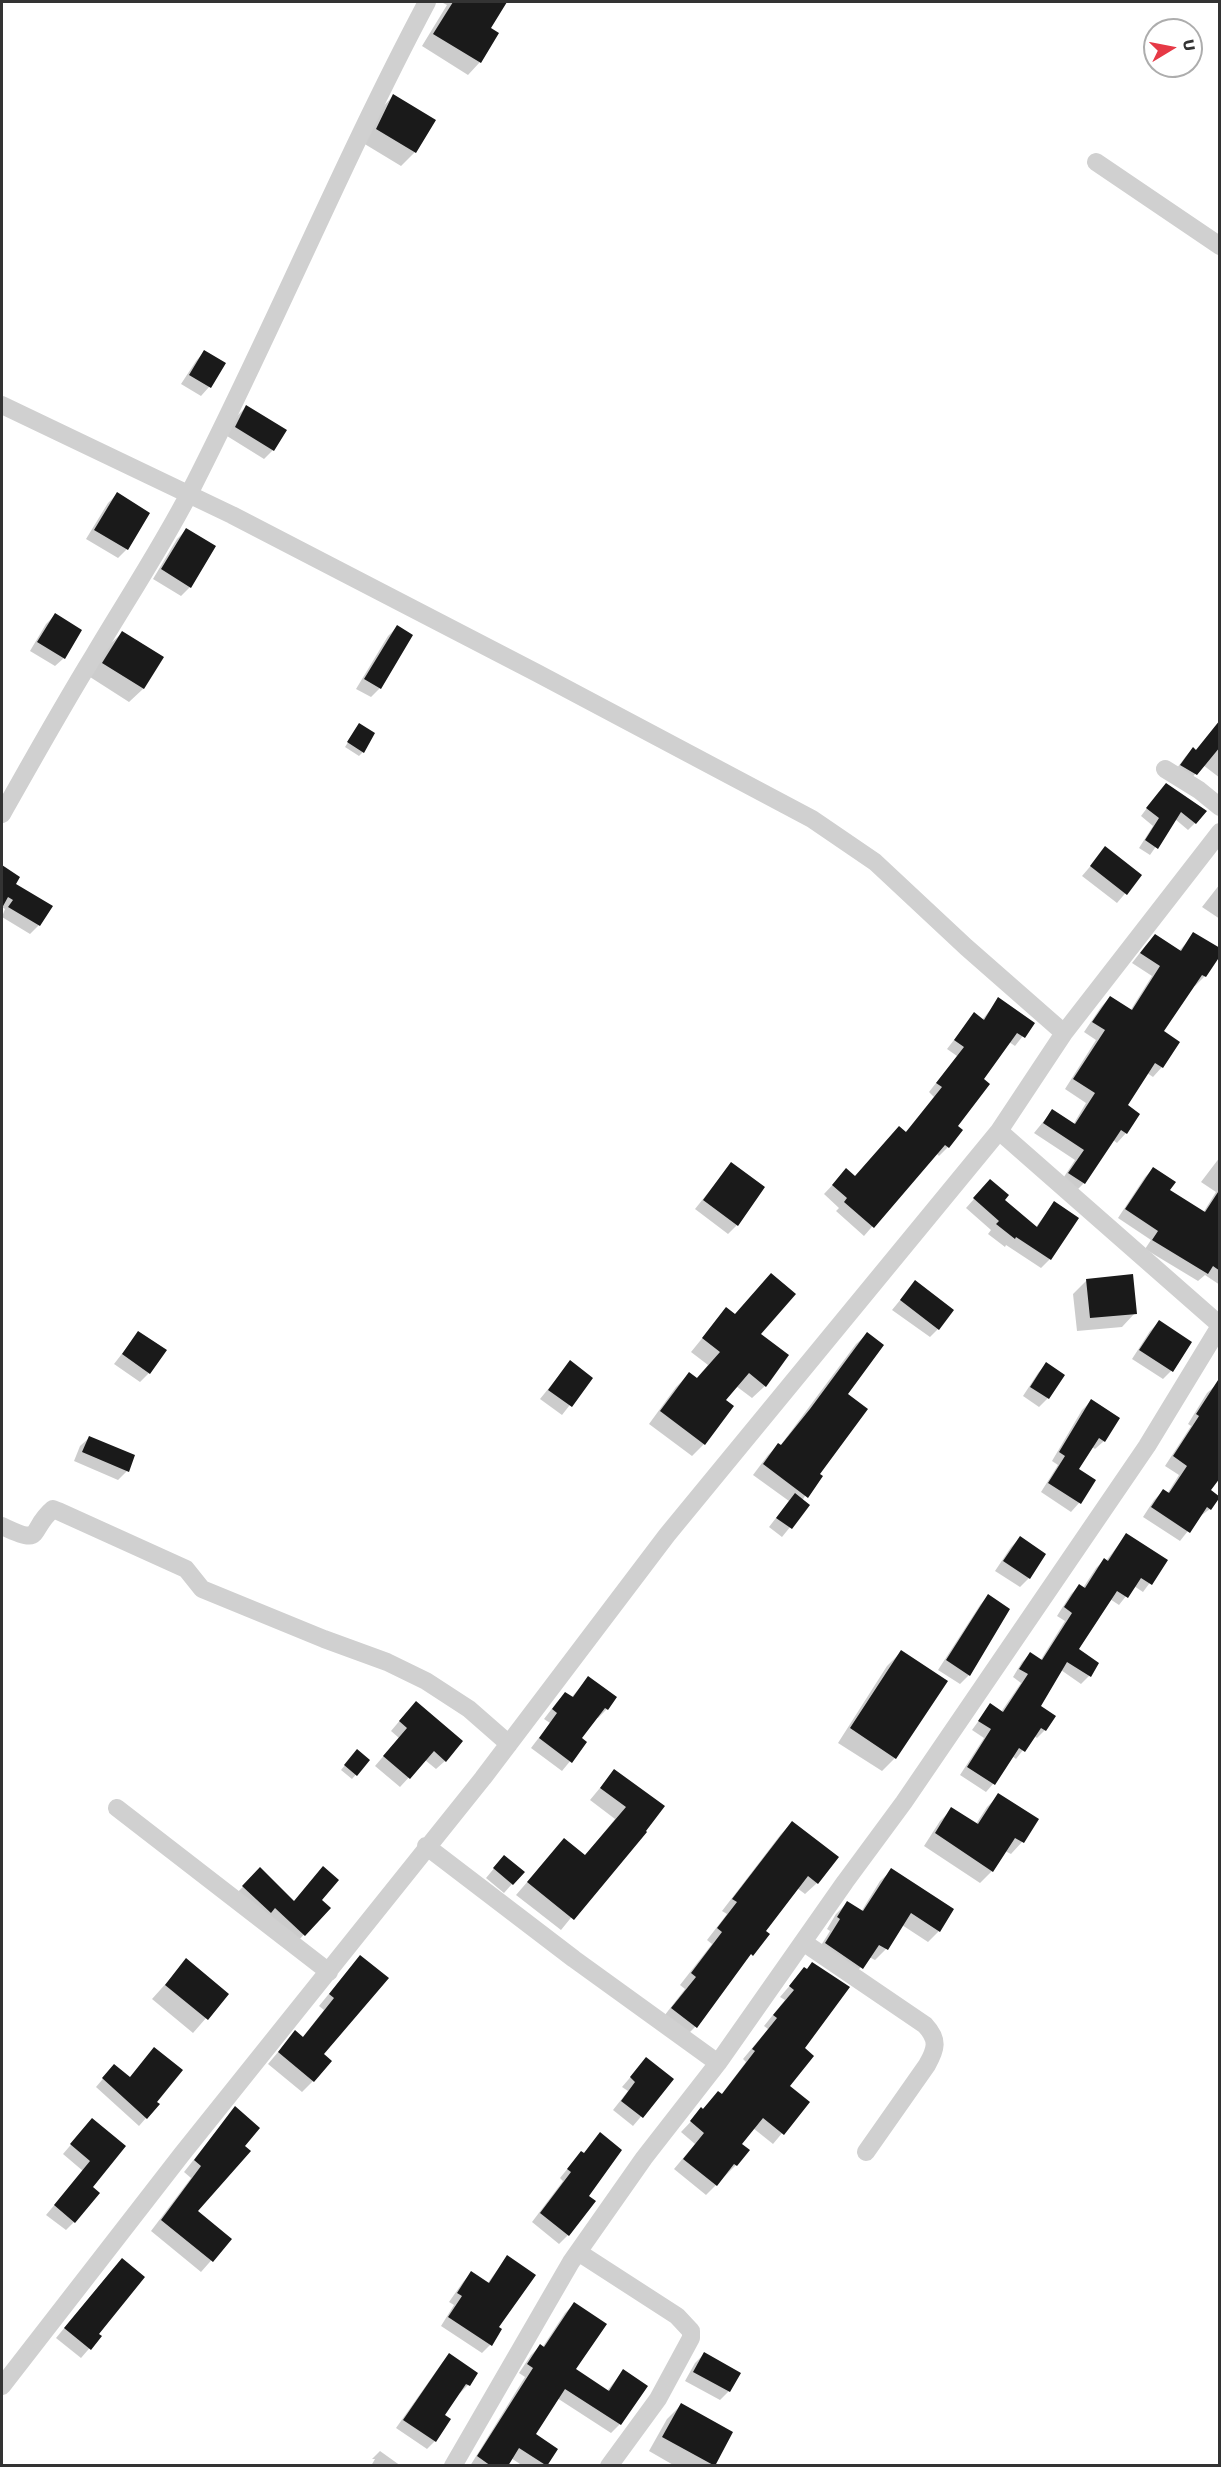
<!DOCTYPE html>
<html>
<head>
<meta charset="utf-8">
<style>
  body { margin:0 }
  #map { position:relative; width:1221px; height:2467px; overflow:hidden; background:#fff; font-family:"Work Sans",sans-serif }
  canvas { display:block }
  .frame { position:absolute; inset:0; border:3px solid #333; pointer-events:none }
  .north { position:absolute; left:1143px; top:18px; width:60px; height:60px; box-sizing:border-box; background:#fff; border:2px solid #adadad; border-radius:50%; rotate:80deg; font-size:16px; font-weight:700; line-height:24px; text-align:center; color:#333 }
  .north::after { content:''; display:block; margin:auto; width:21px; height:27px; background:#e63946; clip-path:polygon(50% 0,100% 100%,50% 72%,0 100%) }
</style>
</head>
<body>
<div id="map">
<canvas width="1221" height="2467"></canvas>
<div class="frame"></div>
<div class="north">U</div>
</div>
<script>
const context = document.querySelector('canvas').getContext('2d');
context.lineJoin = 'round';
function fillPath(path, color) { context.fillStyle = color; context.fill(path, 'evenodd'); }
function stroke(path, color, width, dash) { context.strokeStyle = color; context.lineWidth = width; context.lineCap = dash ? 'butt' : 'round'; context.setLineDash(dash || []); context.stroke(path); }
const shadow = new Path2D(`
  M441 2H506L489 29 497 34 480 62 468 75 422 46 447 5Z
  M392 97 434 121 415 152 401 166 363 143 379 111Z
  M204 352 224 364 209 387 201 396 181 384 196 361Z
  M246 407 273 450 264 459 227 436 237 416Z
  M117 494 127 549 118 558 86 539 108 503Z
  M186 530 214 547 190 587 181 596 153 579 177 539Z
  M55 615 64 658 55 666 30 651 46 624Z
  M397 627 411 636 380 688 371 697 356 689 388 636Z
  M122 633 162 657 143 689 129 702 90 677 108 646Z
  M1219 722 1220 778 1203 765 1189 781 1174 772 1186 756 1193 749 1195 751Z
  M359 725 363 752 359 756 345 747Z
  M1159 792 1195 823 1188 830 1175 819 1150 855 1139 848 1153 826 1141 816Z
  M1106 848 1140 876 1117 903 1082 876Z
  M2 867 18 877 14 884 39 925 30 934 2 917 5 909 2 907Z
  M1220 884V919L1202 907Z
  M1194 934 1205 976 1195 986 1193 984 1162 1032 1178 1042 1162 1067 1153 1077 1147 1073 1126 1106V1133L1117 1143 1113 1140 1084 1183 1075 1192 1060 1183 1075 1160 1034 1133 1052 1111 1073 1125 1086 1103 1065 1089 1096 1040 1084 1032 1101 1007 1110 997 1130 1011 1152 976 1132 963 1146 945 1156 935 1179 951Z
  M999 999 1033 1023 1015 1046 1009 1042 982 1080 955 1126 961 1131 948 1147 939 1156 936 1153 864 1236 836 1211 839 1208 824 1194 838 1179 855 1178 905 1133 934 1097 929 1092 957 1056 947 1049 974 1014 982 1020Z
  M1220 1157V1285L1205 1275 1198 1281 1145 1249 1151 1240 1118 1218 1145 1177 1153 1169 1168 1190 1203 1213 1216 1192 1201 1182Z
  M731 1164 737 1225 728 1234 695 1209Z
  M982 1190 1003 1200 1036 1227 1054 1203 1077 1218 1050 1259 1041 1268 1006 1245 1005 1247 988 1234 991 1230 966 1208Z
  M1087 1280 1135 1313 1122 1327 1077 1331 1073 1294Z
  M915 1282 938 1329 930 1337 892 1310Z
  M726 1309 759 1334 765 1386 752 1398 736 1386 724 1400 704 1444 692 1456 649 1424 676 1387 689 1374 696 1379 708 1365 691 1352Z
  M1159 1322 1171 1371 1163 1379 1132 1359 1150 1331Z
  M138 1333 149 1373 140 1382 114 1364Z
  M867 1334 818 1474 802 1501 808 1505 782 1537 769 1527 789 1501 753 1475 768 1455 778 1445 780 1446 856 1344Z
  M570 1362 591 1378 562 1415 540 1399Z
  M1046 1364 1048 1398 1039 1407 1023 1396 1038 1373Z
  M1217 1384 1210 1509 1199 1517 1180 1541 1143 1517 1154 1500 1163 1491 1167 1494 1179 1475 1165 1466 1191 1426 1188 1424 1207 1393Z
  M1091 1401 1104 1441 1095 1449 1092 1447 1077 1470 1079 1503 1071 1512 1041 1492 1058 1465 1052 1461 1082 1410Z
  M89 1438 127 1471 118 1480 74 1461 80 1446Z
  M1126 1535 1166 1561 1143 1592 1134 1586 1119 1605 1110 1599 1077 1650 1089 1676 1081 1684 1061 1670 1039 1706 1045 1730 1037 1738 1034 1736 1016 1759 1012 1756 993 1784 986 1792 960 1775 984 1738 972 1730 990 1705 1001 1712 1021 1683 1013 1677 1022 1662 1030 1654 1040 1661 1065 1621 1057 1616 1071 1594 1079 1586 1083 1588 1096 1568 1104 1560 1106 1561Z
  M1020 1538 1029 1578 1020 1587 995 1571 1011 1547Z
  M988 1596 1008 1609 969 1675 960 1684 938 1670 980 1605Z
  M901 1652 895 1758 882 1771 838 1743 887 1666Z
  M588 1678 607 1709 598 1718 596 1717 580 1739 585 1743 562 1771 531 1748 550 1723 544 1719 557 1702 565 1694 571 1698Z
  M407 1712 445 1761 436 1769 425 1760 400 1787 375 1766 399 1738 391 1731Z
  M353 1755 368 1761 352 1779 341 1770Z
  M614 1771 662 1806 561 1930 516 1895 553 1852 584 1857 615 1819 590 1800Z
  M999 1795 1022 1842 1011 1854 1005 1851 992 1871 980 1883 924 1846 940 1821 952 1809 976 1824 987 1807Z
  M792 1823 817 1883 805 1894 797 1888 764 1931 767 1934 740 1967 695 2027 684 2038 661 2020 685 1989 680 1985 712 1944 707 1940 727 1914 722 1911 781 1834Z
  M496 1866 512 1884 504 1893 486 1878Z
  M260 1869 293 1903 320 1900 329 1908 296 1943 235 1895Z
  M892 1870 939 1931 928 1942 902 1925 886 1949 875 1960 869 1957 851 1979 815 1955 830 1931 827 1929 836 1914 847 1903 861 1912 880 1881Z
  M187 1960 227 1994 193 2033 152 1999Z
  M350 1968 313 2081 302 2092 268 2064 295 2032 302 2038 324 2010 319 2006Z
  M804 1969 803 2049 788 2086 808 2102 773 2144 753 2128 740 2144 736 2165 706 2195 674 2169 695 2144 681 2132 718 2093 721 2095 746 2062 743 2059 768 2029 764 2026 785 2000 780 1997Z
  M646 2059 672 2080 633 2126 613 2110 628 2091 622 2087Z
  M107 2074 155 2102 146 2118 139 2126 96 2087Z
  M235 2108 196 2212 230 2239 201 2272 151 2231 191 2178 184 2172Z
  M92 2120 91 2187 74 2222 66 2230 46 2215 83 2171 63 2154Z
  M573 2162 587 2196 568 2235 559 2244 532 2222 563 2181 560 2178Z
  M507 2257 497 2327 490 2345 482 2353 441 2326 454 2305 449 2302 463 2282 471 2273 487 2284Z
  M113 2269 97 2334 100 2336 81 2358 56 2338Z
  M574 2304V2369L607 2391 623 2371 620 2424 611 2433 557 2398 533 2434 556 2449 545 2466H523L511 2458 506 2466H470L525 2377 519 2373 531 2355 540 2346 542 2348 565 2313Z
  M704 2354 739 2373 729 2391 720 2400 685 2381 695 2363Z
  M450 2355 468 2385 460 2393 459 2392 443 2416 435 2441 427 2449 396 2428 442 2363Z
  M681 2405 731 2432 713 2466H675L649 2451 667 2419Z
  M380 2451 401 2466H371L375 2459H372Z`);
const building = new Path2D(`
  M453 2H507L491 28 499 33 481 63 433 34Z
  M393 94 436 120 416 153 376 129Z
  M204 350 226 363 211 388 189 375Z
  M246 405 287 430 274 451 235 427Z
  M117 492 150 513 128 550 94 530Z
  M186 528 216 546 191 588 161 569Z
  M55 613 82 630 65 659 37 642Z
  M397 625 413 635 381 689 364 679Z
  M122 631 164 657 144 689 102 663Z
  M1220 720V747L1197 775 1180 765 1193 747 1196 750Z
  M359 723 375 733 364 753 347 742Z
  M1166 783 1207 811 1196 824 1181 812 1158 849 1145 840 1159 818 1146 808Z
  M1105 846 1142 875 1127 895 1090 866Z
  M2 865 20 877 16 884 53 906 40 926 8 907 13 900 8 897 2 908Z
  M1193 932 1220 948V956L1206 977 1202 975 1164 1031 1180 1042 1163 1068 1155 1063 1128 1105 1140 1114 1127 1134 1121 1130 1085 1184 1068 1173 1084 1150 1043 1123 1052 1109 1075 1124 1095 1093 1073 1079 1105 1030 1092 1022 1110 996 1132 1010 1160 966 1140 953 1155 934 1181 951Z
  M998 997 1035 1023 1025 1038 1017 1033 984 1079 990 1084 958 1126 963 1130 949 1148 945 1145 874 1228 844 1202 847 1198 832 1185 846 1168 855 1176 899 1126 906 1132 942 1087 936 1083 964 1047 954 1040 974 1012 984 1020Z
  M731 1162 765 1187 738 1226 703 1200Z
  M1153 1167 1176 1182 1170 1190 1205 1212 1220 1189V1271L1213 1266 1208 1274 1152 1240 1158 1231 1125 1209Z
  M990 1179 1009 1195 1005 1200 1037 1227 1054 1201 1079 1218 1051 1260 1016 1237 1015 1239 996 1224 999 1221 973 1198Z
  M771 1273 796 1294 761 1334 789 1355 766 1387 749 1373 726 1400 734 1406 705 1445 660 1411 689 1372 697 1378 720 1352 702 1338 726 1307 735 1314Z
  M1133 1274 1137 1314 1090 1318 1086 1279Z
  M915 1280 954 1310 939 1330 900 1300Z
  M1159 1320 1192 1342 1173 1372 1139 1350Z
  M138 1331 167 1350 150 1374 122 1354Z
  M867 1332 884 1345 848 1394 868 1409 820 1474 823 1476 808 1498 763 1464 778 1443 781 1445 810 1409Z
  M570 1360 593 1378 572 1407 548 1390Z
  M1046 1362 1065 1375 1049 1399 1030 1387Z
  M1220 1377V1478L1211 1490 1220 1497 1211 1510 1207 1507 1190 1533 1151 1507 1163 1489 1169 1493 1187 1466 1173 1456 1199 1416 1196 1414Z
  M1091 1399 1120 1418 1105 1442 1099 1438 1079 1469 1096 1480 1081 1504 1048 1483 1065 1456 1059 1452Z
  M89 1436 135 1455 129 1472 82 1452Z
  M795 1493 810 1505 792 1529 776 1518Z
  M1126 1533 1168 1560 1152 1585 1141 1578 1128 1598 1117 1591 1079 1649 1099 1663 1091 1677 1067 1662 1041 1706 1056 1716 1046 1731 1041 1728 1025 1752 1019 1748 995 1785 967 1767 991 1729 978 1721 990 1703 1003 1712 1028 1674 1019 1669 1030 1652 1042 1660 1072 1613 1064 1607 1079 1584 1085 1588 1104 1558 1108 1561Z
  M1020 1536 1046 1554 1030 1579 1003 1561Z
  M988 1594 1010 1609 970 1676 946 1660Z
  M901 1650 948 1681 896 1759 850 1728Z
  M588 1676 617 1697 608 1710 605 1708 582 1738 587 1742 572 1763 539 1738 557 1713 552 1709 565 1692 573 1697Z
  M416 1701 463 1741 446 1762 434 1751 410 1779 383 1756 407 1728 399 1721Z
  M357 1749 370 1760 357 1776 344 1765Z
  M614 1769 665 1806 646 1831 647 1832 574 1920 527 1882 564 1838 585 1855 626 1807 600 1788Z
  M998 1793 1039 1819 1024 1843 1015 1838 993 1872 935 1833 951 1807 978 1824Z
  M792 1821 839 1857 818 1884 808 1876 766 1931 770 1934 753 1956 751 1954 697 2028 671 2008 696 1977 691 1973 722 1932 717 1928 737 1902 732 1899Z
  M504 1855 525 1872 513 1885 493 1868Z
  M323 1866 339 1880 322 1900 331 1908 305 1936 275 1908 271 1913 242 1886 260 1867 294 1901Z
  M891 1868 954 1909 940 1932 911 1913 888 1950 879 1945 863 1969 825 1943 840 1919 837 1917 847 1901 863 1911Z
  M360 1955 389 1978 324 2054 332 2061 314 2082 278 2052 295 2030 303 2037 334 1998 329 1994Z
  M186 1958 229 1994 208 2020 165 1985Z
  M812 1962 850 1987 805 2048 814 2056 790 2086 810 2102 784 2135 763 2118 742 2144 750 2150 737 2166 734 2164 717 2186 683 2159 704 2133 690 2121 701 2107 703 2109 718 2091 722 2094 755 2051 752 2049 777 2018 773 2015 794 1990 789 1986 804 1967 807 1969Z
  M154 2047 183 2070 157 2102 160 2104 147 2119 102 2078 114 2064 130 2077Z
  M646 2057 674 2079 643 2118 621 2101 635 2082 630 2077Z
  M235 2106 260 2128 245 2146 251 2151 198 2211 232 2239 213 2262 161 2220 201 2166 194 2160Z
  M92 2118 126 2146 93 2187 100 2193 75 2223 54 2205 90 2161 70 2144Z
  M600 2132 622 2150 589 2196 596 2201 569 2236 540 2213 571 2172 567 2169 581 2151 584 2153Z
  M507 2255 536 2275 499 2327 502 2329 492 2346 448 2317 462 2296 457 2293 471 2271 489 2283Z
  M122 2258 145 2277 99 2334 102 2336 91 2350 64 2328Z
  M574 2302 607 2324 576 2369 609 2391 623 2369 648 2386 621 2425 565 2389 536 2434 558 2449 547 2466 519 2448 508 2466H491L477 2456 533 2368 527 2364 540 2344 544 2347Z
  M704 2352 741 2373 730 2392 693 2372Z
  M449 2353 478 2373 470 2386 466 2384 445 2415 451 2419 436 2442 403 2420Z
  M681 2403 733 2432 715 2466 662 2437Z`);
const street = new Path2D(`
  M1096 162 1220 246
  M2 405 232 515 537 673 812 819 875 862 966 947 1064 1033
  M1165 769 1199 790 1220 807
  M2 814C32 761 62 707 94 655 126 601 161 548 190 492 273 330 342 162 427 2
  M999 1131 1220 1325
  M2 1526C45 1547 28 1530 53 1509L58 1511 186 1569 202 1589 324 1639 387 1662 426 1681 469 1709 509 1744
  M117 1808 329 1972
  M426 1846 574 1959 718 2063
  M803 1942 925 2025C939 2040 936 2049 927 2065L866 2152
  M578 2252 677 2316 691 2331V2338L658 2399 609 2466
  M2 2386 182 2154 483 1778 667 1535 999 1131 1064 1033 1220 832
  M453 2466 571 2262 644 2158 718 2063 845 1882 904 1802 1147 1446 1220 1326`);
fillPath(shadow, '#0003');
fillPath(building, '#1a1a1a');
stroke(street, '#d0d0d0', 18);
</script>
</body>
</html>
